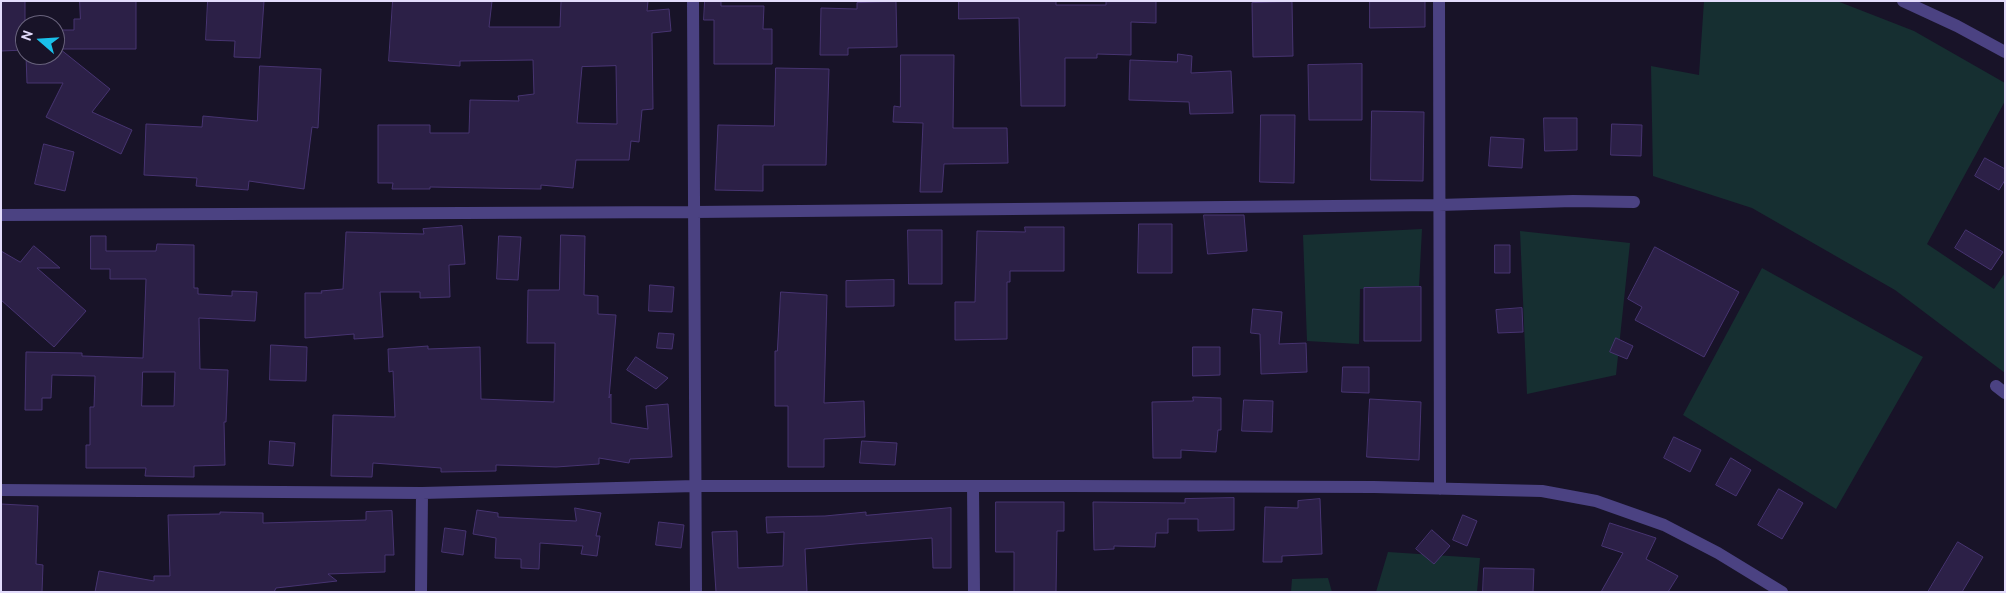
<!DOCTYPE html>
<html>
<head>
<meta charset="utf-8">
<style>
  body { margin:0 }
  #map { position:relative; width:2006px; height:593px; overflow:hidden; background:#181328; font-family:Cabin,sans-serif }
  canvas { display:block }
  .frame { position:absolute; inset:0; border:2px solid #e3dcfc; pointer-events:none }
  .north { position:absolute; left:15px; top:15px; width:50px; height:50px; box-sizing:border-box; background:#181328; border:1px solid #69637d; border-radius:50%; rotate:289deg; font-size:14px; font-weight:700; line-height:20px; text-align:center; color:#e3dcfc }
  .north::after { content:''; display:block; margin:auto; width:18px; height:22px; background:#1ac0ea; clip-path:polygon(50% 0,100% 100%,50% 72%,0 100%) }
</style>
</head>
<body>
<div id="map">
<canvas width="2006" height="593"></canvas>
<div class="frame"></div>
<div class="north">N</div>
</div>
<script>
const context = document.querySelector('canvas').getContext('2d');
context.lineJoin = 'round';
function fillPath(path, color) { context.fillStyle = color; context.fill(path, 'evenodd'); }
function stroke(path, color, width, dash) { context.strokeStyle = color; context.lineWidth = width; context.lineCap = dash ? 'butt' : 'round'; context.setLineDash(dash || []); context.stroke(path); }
const green = new Path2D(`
  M1704 1H1837L1914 31 2005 83V101L1927 244 1994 289 2005 273V373L1895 290 1752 208 1653 176 1651 66 1699 75Z
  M1422 229 1419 286 1360 289 1359 344 1307 341 1303 235Z
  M1520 231 1630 243 1616 375 1527 394Z
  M1762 268 1923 357 1836 509 1683 415Z
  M1388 552 1480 558 1477 592H1376Z
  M1328 578 1332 592H1291L1292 579Z`);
const building = new Path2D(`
  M1 1H25V50L1 51Z
  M80 1H136V49H60L110 89 92 112 132 130 121 154 46 117 63 83H27L26 55H55V30H74V19H80Z
  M208 1H264L260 58 234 57 235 41 206 40Z
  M393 1H492L489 27H560L561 1H648L647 11 669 9 671 31 652 33 653 109 642 110 639 142 631 141 629 160H576L573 188 541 185V189H537L430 187V189H392L393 183H378V125H430V133H469L470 100 519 101 518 96 534 94 533 60 460 61V66L389 61ZM616 66 617 124 577 123 582 67Z
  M705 1H721V6H764L763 29H772V64H714V20H704Z
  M959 1H1056V5H1106V1H1156V23L1131 22V55L1097 54V58H1065V106H1021L1019 18 959 19Z
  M1370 1H1425V27L1370 28Z
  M896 2 897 47 848 48V55H820L821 8 857 9V3Z
  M1292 2 1293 56 1253 57 1252 3Z
  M1178 54 1192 56 1191 73 1231 71 1233 113 1190 114 1189 102 1129 100 1130 60 1177 62Z
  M901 55H954L953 128H1007L1008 163 944 164 942 192H920L923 123 893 122 894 106 900 107Z
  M1362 64V120H1309L1308 65Z
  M260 66 321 69 318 128 312 127 304 189 249 181 248 190 196 186 197 178 144 175 146 124 202 127 203 116 257 121Z
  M776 68 829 69 826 165H763V191L715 190 718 125 774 126Z
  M1372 111 1424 112 1423 181 1371 180Z
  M1261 115H1295L1294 183 1260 182Z
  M1544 118H1577V150L1545 151Z
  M1612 124 1642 125 1641 156 1611 155Z
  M1491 137 1524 139 1522 168 1489 166Z
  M44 144 74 152 65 191 35 184Z
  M1985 158 2005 169V180L1999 190 1975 176Z
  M1204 215H1244L1247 251 1208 254Z
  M1139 224H1172V273H1138Z
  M462 226 465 264 449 265 450 297 420 298V292H380L383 337 354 339V334L305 338V293H322L321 291 343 289 346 232 424 234 423 229Z
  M1025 227H1064V271H1010V282H1007V339L955 340V302H975L977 231 1025 232Z
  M908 230H942V284H909Z
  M1966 230 2003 252 1991 270 1955 248Z
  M561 235 585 236 584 295 598 296V314L616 315 609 398 611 394V423L648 429 646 406 668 404 672 457 630 459 629 463 599 458V464L556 467 496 465V471L441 472V468L373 463 372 477 331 476 333 415 395 417 393 371 389 372 388 349 428 346V349L480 347 481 399 554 402 555 343H527L528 290H559Z
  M91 236H106V251H156L157 244 194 245V288H198V294L232 296V291L257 292 255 321 199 318 200 369 228 370 226 422H224L225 465 194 466V477L145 476 146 468H86V445H90V407H94L95 376 52 375 51 398H42V410H25L26 352 82 353V356L143 358 146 279H110V269H91ZM143 372H175L174 406H142Z
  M499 236 521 237 518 280 497 279Z
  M1495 245H1510V273H1495Z
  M34 246 60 268H37L86 311 54 347 1 300V251L20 262Z
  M1655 247 1739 292 1704 357 1635 320 1642 307 1628 299Z
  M894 280V306L846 307V281Z
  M650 285 674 287 672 312 649 311Z
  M1421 287V341H1364V288Z
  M781 292 827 295 824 403 864 401 865 437 824 439V467H788V406H775V351H777Z
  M1522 308 1523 332 1498 333 1496 310Z
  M1253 309 1282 312 1279 344 1306 343 1307 372 1261 374 1260 334 1251 333Z
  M659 333 674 334 672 349 657 348Z
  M1616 338 1633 346 1627 359 1610 352Z
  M271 345 307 347 306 381 270 380Z
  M1193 347H1220V375L1193 376Z
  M636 357 668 378 656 389 627 370Z
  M1343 367H1369V393L1342 392Z
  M1193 397 1221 398V430H1218L1216 452 1181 450V458H1153L1152 402 1193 401Z
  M1370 399 1421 402 1419 460 1367 457Z
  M1244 400 1273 401 1272 432 1242 431Z
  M1674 437 1701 450 1690 472 1664 458Z
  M270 441 295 443 293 466 269 464Z
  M862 441 897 443 895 465 860 463Z
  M1731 458 1751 470 1736 496 1716 485Z
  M1779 489 1803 503 1782 539 1758 525Z
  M1234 498V530L1198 531V519H1168V533H1156L1155 547 1114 546V549L1094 550 1093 502 1185 503V499Z
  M1320 499 1322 554 1282 556V562H1263L1265 507 1298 508V501Z
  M996 502H1064V531H1057L1056 592H1014V552H996Z
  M1 504 38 506 36 564 43 565 42 592H1Z
  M575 508 601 513 596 536H600L597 556 581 554 583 546 540 543 539 569 521 568V559L495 558 496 538 473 534 477 510 498 513V517L576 521Z
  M951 508V568H933L932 538 855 544 805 549 807 592H716L712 532 737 531 738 568 783 566 784 532 767 533 766 517 825 516 866 512V515Z
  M392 511 394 555H385V572L328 574 337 581 276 588 274 592H95L99 571 154 581V576H170L168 515 220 514V512L263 513V523L366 520V512Z
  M1463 515 1477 521 1467 546 1453 540Z
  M659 522 684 525 681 548 656 545Z
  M1610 523 1656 538 1646 559 1678 576 1668 592H1601L1623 553 1602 546Z
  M445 528 466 531 463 555 442 552Z
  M1432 530 1450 546 1434 564 1416 549Z
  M1958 542 1983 557 1962 592H1928Z
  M1484 568 1534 569 1533 592H1483Z`);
const minor = new Path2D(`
  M693 1 696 592
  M1439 1 1440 489
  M1903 1 1957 26 2005 52
  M1 215 694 212 1439 205 1573 201 1634 202
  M1996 386 2005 393
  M973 486 974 592
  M1 490 422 493 695 486H1069L1374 487 1542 491 1596 501 1664 525 1718 553 1782 592
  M421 592 422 493`);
fillPath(green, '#162f31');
fillPath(building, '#2c2047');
stroke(building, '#473471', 1);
stroke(minor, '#4b4282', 12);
</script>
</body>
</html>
